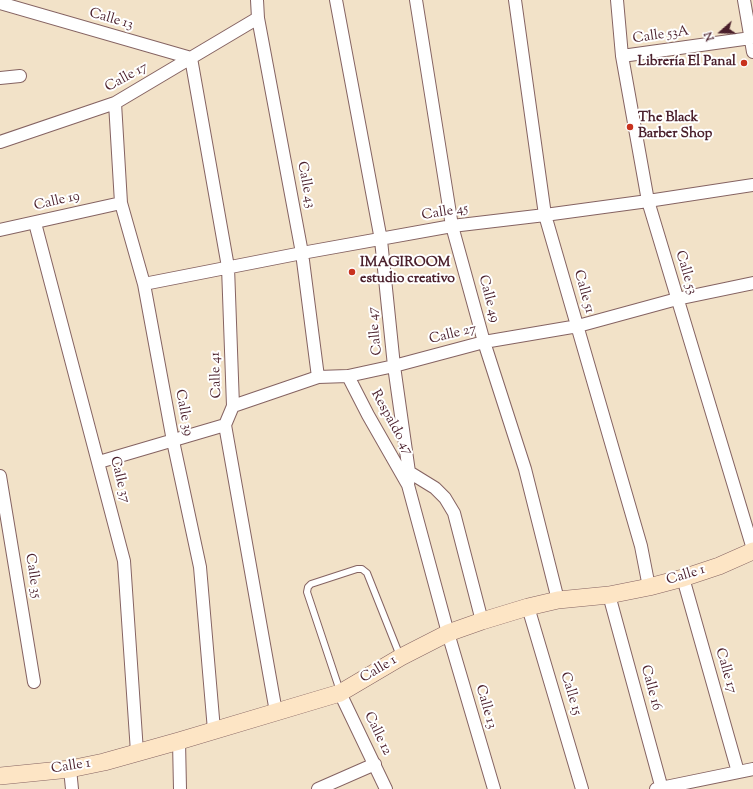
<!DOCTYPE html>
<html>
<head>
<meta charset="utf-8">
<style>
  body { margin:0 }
  #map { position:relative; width:753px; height:789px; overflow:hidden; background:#f2e2c8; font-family:"Sorts Mill Goudy",serif }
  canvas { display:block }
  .north { position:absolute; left:701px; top:12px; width:40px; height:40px; -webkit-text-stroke:3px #fff; paint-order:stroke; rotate:250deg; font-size:11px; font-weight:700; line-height:16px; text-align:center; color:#4a1f2b }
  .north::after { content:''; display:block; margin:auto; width:14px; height:18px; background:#4a1f2b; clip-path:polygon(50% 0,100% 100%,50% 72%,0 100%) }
</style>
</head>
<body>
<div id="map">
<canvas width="753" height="789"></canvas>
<div class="north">N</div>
</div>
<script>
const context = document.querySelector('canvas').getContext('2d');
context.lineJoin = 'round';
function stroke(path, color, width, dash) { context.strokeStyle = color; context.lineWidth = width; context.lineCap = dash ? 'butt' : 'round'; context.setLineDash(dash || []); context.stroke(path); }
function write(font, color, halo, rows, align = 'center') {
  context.font = font + ' "Sorts Mill Goudy",serif'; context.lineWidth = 4; context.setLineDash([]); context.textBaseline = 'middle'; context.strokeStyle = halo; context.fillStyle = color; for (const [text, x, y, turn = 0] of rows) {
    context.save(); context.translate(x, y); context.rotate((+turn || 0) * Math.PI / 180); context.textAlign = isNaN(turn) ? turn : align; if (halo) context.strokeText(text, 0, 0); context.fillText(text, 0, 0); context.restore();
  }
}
const lane = new Path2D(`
  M340 691 307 592 308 587 311 584 357 569H362L367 573 400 656`);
const street = new Path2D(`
  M257 0 258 18 302 253 318 377
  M336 0 381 240 394 366 409 472 408 485 448 633 494 789
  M416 0 452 226 484 342 525 469 558 600
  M515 0 545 215 641 546 649 587
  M617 0 622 56 648 201 753 549
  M744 0 753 52
  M0 3 191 58 228 267 233 406 225 425 276 712
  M622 56 751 38
  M0 78 20 76
  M115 103 121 203 144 284 173 441 200 567 214 730
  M0 142 115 103 258 18
  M35 223 124 561 137 752
  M0 230 121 203
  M144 284 302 253 452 226 545 215 648 201 753 185
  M348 376 368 415 408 485
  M233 406 318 377 348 376 394 366 484 342 578 326 677 299 753 283
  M99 462 225 425
  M409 472 435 488 445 498 454 513 482 621
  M0 476 34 682
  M683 578 738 772
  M609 595 662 789
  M528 607 582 789
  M340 693 386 789
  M179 741 180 789
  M70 769 72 789
  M318 789 375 764
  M656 789 753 769`);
const secondary = new Path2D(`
  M0 776 70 769 104 762 179 741 340 693 401 657 448 633 482 621 528 607 558 600 609 595 649 587 683 578 719 566 753 551`);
const markers = [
  [744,63,4,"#c8321e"],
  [630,127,4,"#c8321e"],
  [352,272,4,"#c8321e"]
];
const streetNames = [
  ["Calle 13",111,20,16],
  ["Calle 53A",661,36,-8],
  ["Calle 17",127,78,-29],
  ["Calle 43",305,185,79],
  ["Calle 19",57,202,-13],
  ["Calle 45",445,213,-9],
  ["Calle 53",685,273,73],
  ["Calle 51",583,292,74],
  ["Calle 49",488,299,75],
  ["Calle 47",376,331,-96],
  ["Calle 27",453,335,-14],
  ["Calle 41",217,375,-92],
  ["Calle 39",183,413,79],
  ["Respaldo 47",391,423,61],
  ["Calle 37",119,480,76],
  ["Calle 35",32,576,81],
  ["Calle 1",686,576,-17],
  ["Calle 1",379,670,-31],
  ["Calle 17",725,671,74],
  ["Calle 16",650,688,75],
  ["Calle 15",570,694,73],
  ["Calle 13",485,707,74],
  ["Calle 12",377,734,64],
  ["Calle 1",71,767,-9]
];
const poiNames = [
  ["Librería El Panal",736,63,"right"],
  ["The Black",638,119],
  ["Barber Shop",638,135],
  ["IMAGIROOM",360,264],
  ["estudio creativo",360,280]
];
stroke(lane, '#856362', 8);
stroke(street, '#856362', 14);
stroke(secondary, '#856362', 18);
stroke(lane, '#fff', 6);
stroke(street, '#fff', 12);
stroke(secondary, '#fde5c5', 17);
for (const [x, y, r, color] of markers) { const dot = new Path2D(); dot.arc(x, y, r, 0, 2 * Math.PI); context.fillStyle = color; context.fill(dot); stroke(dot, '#fff', 1.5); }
write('14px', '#4a1f2b', '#fff', streetNames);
write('bold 14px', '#4a1f2b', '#fff', poiNames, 'left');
</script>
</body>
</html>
